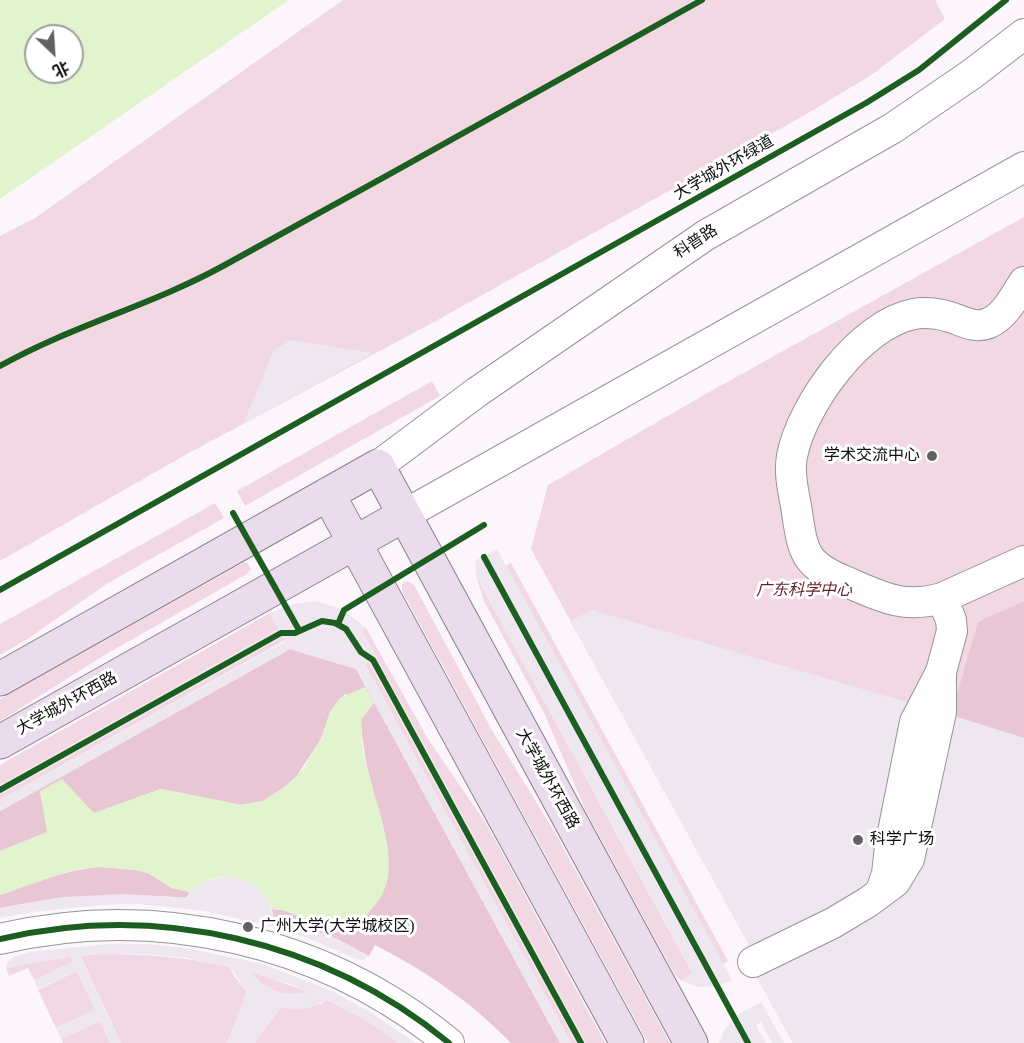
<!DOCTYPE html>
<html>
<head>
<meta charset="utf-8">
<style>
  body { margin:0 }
  #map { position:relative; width:1024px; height:1043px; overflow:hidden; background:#fcf6fc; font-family:"Times New Roman","Noto Sans SC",serif }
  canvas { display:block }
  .north { position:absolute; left:24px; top:24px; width:60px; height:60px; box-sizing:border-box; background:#fff; border:2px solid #9f9f9f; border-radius:50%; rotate:155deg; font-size:16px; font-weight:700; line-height:24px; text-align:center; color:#101010 }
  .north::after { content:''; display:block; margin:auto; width:21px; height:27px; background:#636063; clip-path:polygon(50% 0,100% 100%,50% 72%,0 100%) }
</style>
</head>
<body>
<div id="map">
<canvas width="1024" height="1043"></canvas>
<div class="north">北</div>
</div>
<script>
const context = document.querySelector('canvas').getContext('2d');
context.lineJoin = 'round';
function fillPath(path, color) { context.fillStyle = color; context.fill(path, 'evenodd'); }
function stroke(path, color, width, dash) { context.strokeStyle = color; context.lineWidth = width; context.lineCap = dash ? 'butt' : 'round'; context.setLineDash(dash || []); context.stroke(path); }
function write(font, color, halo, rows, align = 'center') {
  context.font = font + ' "Times New Roman","Noto Sans SC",serif'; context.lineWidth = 6; context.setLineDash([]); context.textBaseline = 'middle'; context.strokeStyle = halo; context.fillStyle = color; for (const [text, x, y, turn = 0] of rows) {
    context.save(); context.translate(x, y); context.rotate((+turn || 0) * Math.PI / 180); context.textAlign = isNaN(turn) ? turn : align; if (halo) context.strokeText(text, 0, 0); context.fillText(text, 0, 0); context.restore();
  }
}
const green = new Path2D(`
  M343 0H935L945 19 870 76 805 115 434 322 187 454 0 561V236L35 218Z
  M1024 217V1043H793L757 978 748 943 531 549 548 485 704 395Z
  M432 381 440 396 245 506 237 491Z
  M215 503 224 518 108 583 26 640 0 655V624Z
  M247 562 251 569 247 574 103 656 0 721V699L243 563Z
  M511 563 728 961 723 964 506 566Z
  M476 576 693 974 681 981 675 975 586 811 544 713 484 601Z
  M407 581 414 585 493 732 554 831 670 1043H648L402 591V584Z
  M270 613 279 629 0 785V765Z
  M366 628 428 739 487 825 605 1043H586L362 631Z
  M283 636 285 640 0 800V795Z
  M369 662 576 1043H571L365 664Z
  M103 954C146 954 188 957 230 967L234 976 247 992 227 1043H121L80 955Z
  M70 956 73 962 34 980 28 968 9 976 6 968Z
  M77 971 95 1010 56 1028 38 990Z
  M250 971 309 992C286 998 264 991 250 971Z
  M327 1000 369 1022 399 1043H255L280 1008 321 1004Z
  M100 1021 110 1043H63L61 1039Z`);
const forest = new Path2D(`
  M1024 601V738L951 715 978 622Z
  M290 649 356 669 560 1043H511C471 1002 426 971 375 945L369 956 335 938 273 917 272 909 283 910 346 934 387 882 388 871 387 845 366 762 362 735 361 719 374 703 345 694 330 712 321 739 296 777 281 790 263 801 241 805 161 789 94 813 40 791 48 832 0 851V811Z
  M101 867 136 870 148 873 172 888 190 892 186 898C123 892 62 896 0 908V895C33 884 66 869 101 867Z`);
const plaza = new Path2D(`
  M291 340 373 353 243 424 274 350Z
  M497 549 506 566 732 980 717 986 699 987 681 981 693 973 476 576 475 561Z
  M317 601 344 610 366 628 362 631 586 1043H576L369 662 365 664 571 1043H560L356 669 290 649 0 811V800L285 641 283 637 0 795V785L279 629 270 613 293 604Z
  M592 610 941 712 1024 738V1043H793L757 978 748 943 570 621Z
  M227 876 244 879 258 888 268 901 274 917 335 938 369 956 364 960 356 959 310 939 278 928 205 911 169 907 137 904 99 905 33 912 0 918V908L62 897 123 894 186 898 190 892 203 882Z
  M108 944H150L191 949 263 964 334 992 367 1010 416 1043H399L369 1022 327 1000 309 1008 297 1009 280 1008 255 1043H227L247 992 230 967 187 958 146 954H103L80 956 121 1043H110L100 1021 61 1039 56 1028 95 1010 77 971 38 989 34 980 72 962 70 957 6 968 7 962 13 957 30 952ZM250 972 293 985 308 992 296 994 277 992 260 982Z
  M761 1002 784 1043H772L761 1022 756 1025 766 1043H719L725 1029 737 1015Z`);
const water = new Path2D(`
  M0 0H289L0 199ZM36 36H72V72H36Z
  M365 687 374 703 361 719C361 733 362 747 365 761 373 797 401 858 383 893 375 909 359 921 346 934L283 910 272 909C257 874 218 866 190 892L172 888 148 873 136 870 101 867 84 868 66 872 0 895V851L47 832 40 791 62 779 94 813 161 789 241 805 263 801 290 783 304 768 321 739 330 712 340 698Z`);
const minor = new Path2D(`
  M1024 282C1015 296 1005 316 989 323 975 329 963 321 950 317 939 314 925 312 914 314 860 324 802 405 792 456 789 473 793 490 796 506 803 551 802 564 847 582 881 597 904 609 942 598L1024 561
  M378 466 477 392 706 235 893 128 972 74 1024 34
  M404 515 1024 167
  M881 891 887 874 890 847 915 722 941 672 952 631 951 620 942 598
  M0 939C157 902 324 940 449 1043
  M753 962 833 923 868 902 895 882 909 859 941 712V672`);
const major = new Path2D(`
  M328 494 627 1043
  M0 679 378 466 691 1043
  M0 742 404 515`);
const cycleway = new Path2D(`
  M0 366C71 326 152 305 223 266 383 178 543 89 702 0
  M233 513 299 630
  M484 557 748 1043
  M0 590 866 103 919 70 1006 0
  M338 624 344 610 484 525
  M0 790 281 633H295L322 621 335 623 346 629 361 652 373 660 581 1043
  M0 939C157 902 324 940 449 1043`);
const markers = [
  [932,456,6,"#636063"],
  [858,840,6,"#636063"],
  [248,927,6,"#636063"]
];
const streetNames = [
  ["大学城外环绿道",724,168,-30],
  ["科普路",696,242,-33],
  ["大学城外环西路",67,704,-29],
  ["大学城外环西路",547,779,61]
];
const poiNames = [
  ["学术交流中心",920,456,"right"],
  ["科学广场",870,840],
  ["广州大学(大学城校区)",260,927]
];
const parkNames = [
  ["广东科学中心",804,591]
];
fillPath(green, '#f1d8e3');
fillPath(forest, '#e8c6d3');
fillPath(plaza, '#efe7f0');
fillPath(water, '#e2f4ce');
stroke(minor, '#969496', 32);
stroke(major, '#848184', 35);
stroke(minor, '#fffeff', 30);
stroke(major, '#eadcec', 33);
stroke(cycleway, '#1b5e20', 6);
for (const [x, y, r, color] of markers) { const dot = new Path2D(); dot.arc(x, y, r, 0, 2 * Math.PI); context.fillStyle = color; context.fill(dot); stroke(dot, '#fff', 2); }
write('16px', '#101010', '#fff', streetNames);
write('16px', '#101010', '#fff', poiNames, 'left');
write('italic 16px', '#652329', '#fff', parkNames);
</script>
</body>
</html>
